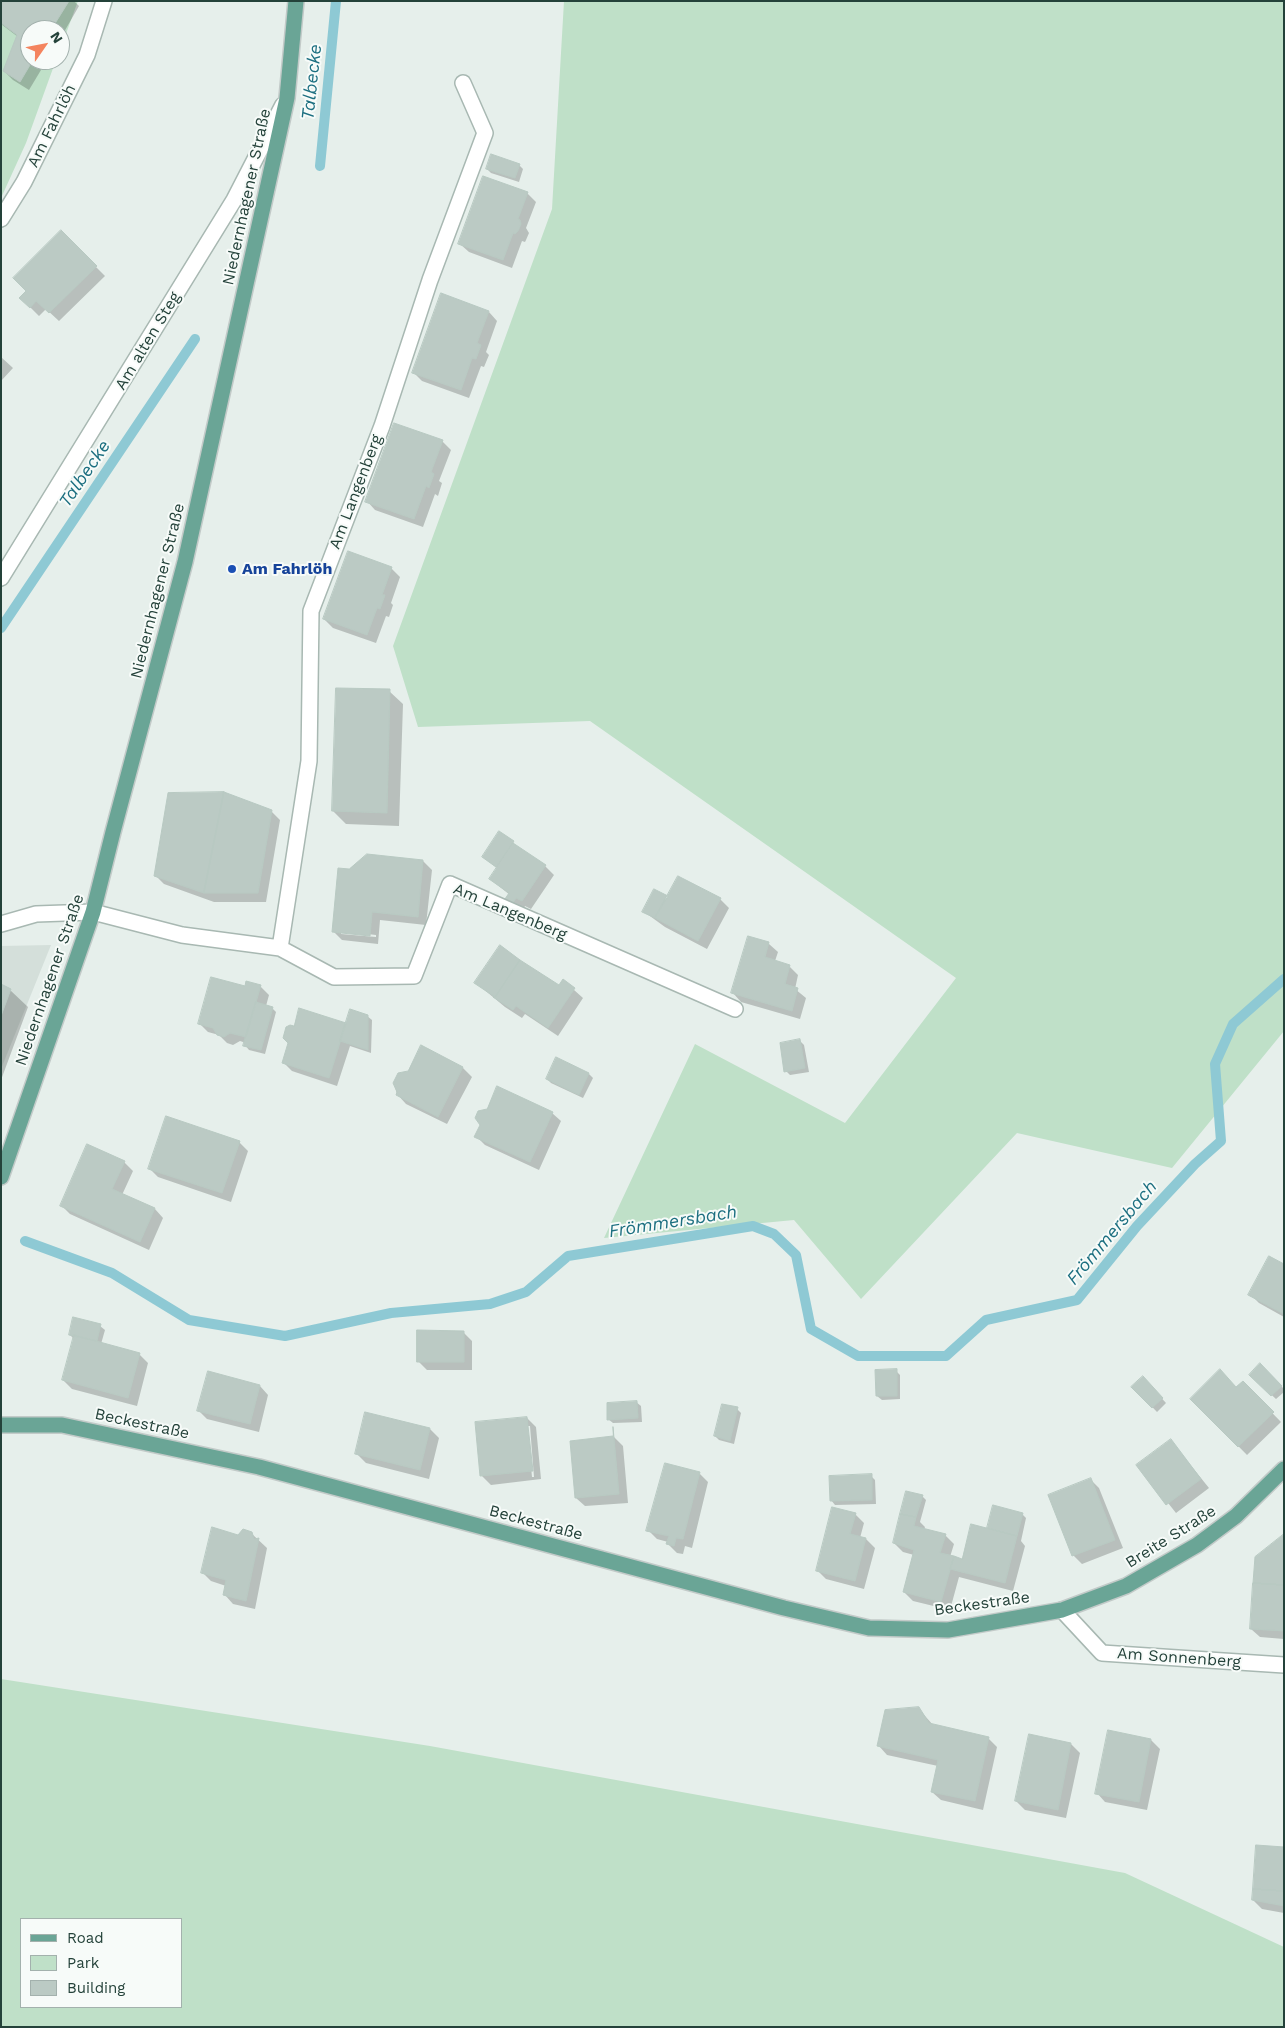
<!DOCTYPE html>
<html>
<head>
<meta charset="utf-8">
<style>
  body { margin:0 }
  #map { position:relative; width:1285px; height:2028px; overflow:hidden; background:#e6efeb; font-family:"Work Sans",sans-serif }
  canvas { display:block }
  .frame { position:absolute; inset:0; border:2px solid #24423a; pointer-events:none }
  .legend { position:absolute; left:20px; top:1918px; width:162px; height:90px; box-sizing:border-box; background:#f7fbf9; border:1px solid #a3b1ad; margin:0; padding:6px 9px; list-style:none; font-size:15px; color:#24423a }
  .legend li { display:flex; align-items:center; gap:10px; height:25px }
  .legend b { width:25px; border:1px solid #a3b1ad }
  .north { position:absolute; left:20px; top:20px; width:50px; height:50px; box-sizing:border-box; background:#f7fbf9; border:1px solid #a3b1ad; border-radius:50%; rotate:57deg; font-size:14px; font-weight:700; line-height:20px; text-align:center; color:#24423a }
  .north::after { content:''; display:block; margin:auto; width:18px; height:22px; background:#f4845f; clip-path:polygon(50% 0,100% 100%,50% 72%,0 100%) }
</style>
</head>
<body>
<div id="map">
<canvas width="1285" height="2028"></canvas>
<div class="frame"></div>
<ul class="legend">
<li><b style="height:6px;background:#6aa596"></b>Road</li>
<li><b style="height:14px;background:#bfe0c8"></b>Park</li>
<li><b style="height:14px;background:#bbcac4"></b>Building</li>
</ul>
<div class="north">N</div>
</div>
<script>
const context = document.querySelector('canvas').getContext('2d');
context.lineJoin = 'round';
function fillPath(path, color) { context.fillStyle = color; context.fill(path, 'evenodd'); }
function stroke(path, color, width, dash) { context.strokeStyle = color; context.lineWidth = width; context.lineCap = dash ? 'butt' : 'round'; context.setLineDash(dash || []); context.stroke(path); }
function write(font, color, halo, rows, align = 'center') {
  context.font = font + ' "Work Sans",sans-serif'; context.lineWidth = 4; context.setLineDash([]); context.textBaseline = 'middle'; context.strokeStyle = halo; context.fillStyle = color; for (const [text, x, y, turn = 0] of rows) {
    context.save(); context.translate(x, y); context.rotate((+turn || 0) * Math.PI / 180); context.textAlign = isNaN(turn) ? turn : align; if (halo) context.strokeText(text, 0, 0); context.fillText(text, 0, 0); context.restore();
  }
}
const built = new Path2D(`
  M51 945 1 1069V946Z`);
const green = new Path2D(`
  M1 1H78L60 50V30H30V60H56L26 143 1 198Z
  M564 1H1284V1031L1172 1168 1017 1133 861 1299 794 1220 604 1238 695 1044 845 1123 956 978 590 721 418 727 393 646 552 209Z
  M1 1679 430 1746 1125 1873 1284 1947V2027H1ZM21 1919H181V2007H21Z`);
const shadow = new Path2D(`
  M4 1H74L79 6 60 39V30H30V60H47L29 90 13 80 4 71 18 37 1 24V6Z
  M519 165 523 169 519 182 491 173 487 169Z
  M527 193 536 202 526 228 529 233 526 240 525 242 522 241 512 268 469 252 460 244Z
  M61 232 105 276 59 321 46 309 39 316 30 307 28 291Z
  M489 312 497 321 486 352 489 355 484 367 481 366 469 398 422 381 414 373Z
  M1 357 13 368 1 381Z
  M442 441 451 450 439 481 442 483 438 496 435 494 423 527 375 510 367 501Z
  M391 568 400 577 391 603 393 605 389 617 386 616 376 643 333 628 324 619Z
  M389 691 403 704 399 826 346 824 333 811Z
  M271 811 280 820 266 902H214L164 884 155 875Z
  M513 842 516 847 545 866 554 875 531 909 525 906 522 912 507 899 510 895 490 879 497 868 483 857Z
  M423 861 432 870 426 925 380 920 378 944 342 940 333 931 350 870ZM341 931 376 935V937L341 934Z
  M668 898 720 899 729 908 707 949 665 927 643 911Z
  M749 937 769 944 778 952 775 961 789 966 798 975 795 989 806 998 800 1019 741 1002 733 993Z
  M564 981 583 998 558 1036 525 1014 522 1018 505 1007 476 983 559 987Z
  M1 986 10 990 28 1007 1 1080Z
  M260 986 269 995 266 1006 272 1008 276 1012 265 1054 249 1050 245 1045 246 1043 240 1041 233 1045 227 1043 219 1035 208 1032 199 1023 245 988Z
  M367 1016 372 1020 371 1053 350 1046 337 1086 292 1071 283 1062 294 1028 346 1024Z
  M800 1041 804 1045 809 1072 790 1075 786 1071Z
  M421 1047 463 1068 472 1077 447 1124 406 1104 397 1094 394 1083 409 1072Z
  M589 1074 593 1078 583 1098 551 1083 547 1079Z
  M552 1113 561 1121 539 1170 485 1145 476 1136Z
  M239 1142 248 1151 231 1202 158 1177 149 1168Z
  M124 1162 133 1171 122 1195 155 1209 163 1218 149 1250 70 1214 61 1205Z
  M1284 1265V1317L1259 1303 1250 1294Z
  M100 1326 105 1330 101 1344 139 1354 148 1363 137 1406 72 1389 63 1380 74 1339 70 1335Z
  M463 1332 472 1341V1370H427L418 1361Z
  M1260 1365 1284 1389V1392L1276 1399 1250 1375Z
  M896 1371 900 1375V1399L882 1400 877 1396Z
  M1143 1378 1166 1403 1157 1412 1133 1387Z
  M1243 1383 1281 1422 1247 1455 1192 1399 1237 1389Z
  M260 1386 268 1395 259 1432 207 1419 198 1410Z
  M636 1402 641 1406 642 1422 613 1423 608 1419Z
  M737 1409 741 1413 734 1444 719 1440 715 1436Z
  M366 1414 430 1429 439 1438 429 1479 366 1463 357 1454Z
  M527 1418 536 1427 541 1479 491 1485 482 1476ZM527 1426H530L534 1477H532Z
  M614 1437 623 1446 628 1503 585 1506 576 1498 572 1442Z
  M1171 1441 1209 1488 1176 1513 1138 1465Z
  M699 1473 708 1482 692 1548 685 1546 683 1554 677 1553 668 1544V1542L657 1539 648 1530Z
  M871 1476 875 1480 876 1504 835 1505 831 1500Z
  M1090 1479 1099 1488 1123 1548 1082 1564 1073 1555Z
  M922 1496 926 1500 920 1522 925 1527 924 1530 945 1535 954 1544 950 1557 962 1560 991 1531 988 1528 1022 1514 1026 1518 1021 1541 1025 1546 1013 1591 959 1577 950 1610 913 1601 904 1592 914 1555 903 1552 894 1543Z
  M855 1514 864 1523 860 1538 866 1539 875 1548 864 1589 826 1579 817 1570Z
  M252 1534 267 1548 255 1609 233 1604 225 1595 226 1586 211 1581 202 1572 239 1536Z
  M1284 1535V1639L1260 1637 1251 1629Z
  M918 1708 933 1725 988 1738 997 1747 983 1810 941 1800 932 1792 938 1766 887 1755 879 1746Z
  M1151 1740 1160 1749 1147 1810 1105 1802 1097 1793Z
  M1071 1744 1080 1753 1066 1818 1025 1810 1016 1801Z
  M1284 1848V1913L1262 1909 1253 1900Z`);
const stream = new Path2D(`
  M320 166 336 1
  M1 628 195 339
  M25 1241 112 1273 189 1320 285 1336 391 1313 490 1304 526 1292 568 1256 753 1226 774 1234 796 1255 811 1329 858 1356H946L986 1320 1077 1300 1137 1226 1195 1164 1221 1141 1215 1064 1233 1024 1284 979`);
const building = new Path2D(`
  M3 1H69L51 30H30V60H33L20 82 3 71 17 35 1 23V3Z
  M491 154 520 164 515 178 486 169Z
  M483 176 528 192 518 219 520 220 521 224 518 231 515 234 513 233 503 260 458 244Z
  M61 230 97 266 49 313 36 301 30 308 19 298 26 291 13 278Z
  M441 293 489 311 477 343 481 345 476 359 472 358 461 390 412 373Z
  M394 423 443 440 431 472 434 474 429 488 426 486 414 519 365 502Z
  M348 551 392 567 382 595H385L380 609 377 608 367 635 323 619Z
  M336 688 390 689 387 813 332 811Z
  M224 792 272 810 258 893H204Z
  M224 792 204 893 154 876 168 793Z
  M499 831 514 841 496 867 482 857Z
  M513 843 546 865 522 901 516 898 512 904 505 899 509 893 489 879Z
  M367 854 423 860 418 917 372 912 370 936 332 932 338 868 349 869Z
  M678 876 721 898 698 941 655 918Z
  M654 889 668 896 655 918 642 912Z
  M748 936 769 942 765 957 790 965 785 984 798 988 792 1011 731 993Z
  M500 945 520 960 495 997 474 983Z
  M520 960 559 985 563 979 575 988 548 1028 516 1006 513 1010 493 997H495Z
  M211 977 245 986 246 981 261 985 246 1037 230 1033 224 1037 217 1035 213 1028 198 1024Z
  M1 984 11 989 1 1016Z
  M256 1002 273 1007 261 1050 243 1046Z
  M299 1008 346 1023 329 1078 282 1063 288 1043 283 1038 286 1027 290 1025 294 1026Z
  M350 1009 368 1015V1050L340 1041Z
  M800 1039 805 1068 784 1072 780 1043Z
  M421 1045 463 1067 438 1117 396 1095 397 1092 393 1083 398 1073 408 1071Z
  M556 1057 589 1073 579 1095 546 1079Z
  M497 1086 553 1112 530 1162 474 1137 480 1125 475 1118 478 1111 487 1109Z
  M166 1116 240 1141 222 1193 148 1169Z
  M87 1144 125 1161 112 1189 155 1208 140 1242 60 1206Z
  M1269 1256 1284 1264V1314L1248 1295Z
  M73 1317 101 1324 97 1341 69 1335Z
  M417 1330 464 1331V1362H417Z
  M74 1335 140 1353 128 1398 62 1380Z
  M1260 1363 1282 1386 1271 1396 1249 1375Z
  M897 1369V1396H876L875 1370Z
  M1220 1369 1236 1387 1243 1381 1274 1412 1238 1447 1190 1399Z
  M208 1371 260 1385 250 1424 197 1411Z
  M1143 1376 1163 1398 1152 1408 1131 1387Z
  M637 1401 638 1418 607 1420V1403Z
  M722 1404 738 1407 730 1441 714 1436Z
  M365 1412 430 1428 420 1470 355 1454Z
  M527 1417 533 1471 480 1476 475 1422Z
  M613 1427 619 1494 575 1498 570 1441 613 1436Z
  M1171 1439 1201 1479 1166 1505 1136 1465Z
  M665 1463 700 1472 683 1539 676 1538 674 1546 666 1544 669 1536 646 1531Z
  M872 1474V1500L830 1501 829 1476Z
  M1091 1478 1115 1540 1072 1556 1048 1495Z
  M906 1491 923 1495 916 1517 900 1514Z
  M993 1505 1023 1513 1017 1536 987 1528Z
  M832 1507 856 1513 850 1534 866 1538 855 1581 816 1571Z
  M900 1514 916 1517 914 1526 946 1534 940 1553 954 1556 941 1602 903 1592 914 1550 893 1543Z
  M971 1524 1017 1536 1005 1583 950 1569 954 1556 962 1559Z
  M212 1527 238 1535 243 1529 252 1532 254 1539 259 1538 246 1601 223 1595 226 1580 201 1573Z
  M1284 1534V1585L1253 1583 1255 1557Z
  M1253 1583 1284 1585V1631L1250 1629Z
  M919 1707 929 1723 989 1737 975 1801 931 1792 938 1760 877 1746 885 1710Z
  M1108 1730 1151 1739 1139 1802 1095 1794Z
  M1029 1734 1071 1743 1058 1810 1015 1801Z
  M1256 1845 1284 1847V1891L1253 1889Z
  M1253 1889 1284 1891V1906L1252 1900Z`);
const minor = new Path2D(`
  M1 219 24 182 87 55 104 1
  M1 578 234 200 283 105
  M1 924 36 914 93 912 182 935 280 948 334 977 414 976 450 884 735 1009
  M280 948 309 761 311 611 382 426 430 280 485 133 463 83
  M1062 1610 1102 1653 1284 1665`);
const major = new Path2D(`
  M1 1177 93 912 113 832 185 562 287 98 296 1
  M1 1425H62L259 1467 784 1608 869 1628 948 1630 1062 1610 1126 1586 1197 1545 1236 1516 1284 1469`);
const markers = [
  [232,569,5,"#1a4fb4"]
];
const streetNames = [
  ["Am Fahrlöh",52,126,-64],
  ["Niedernhagener Straße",247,197,-78],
  ["Am alten Steg",148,341,-59],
  ["Am Langenberg",356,492,-69],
  ["Niedernhagener Straße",158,591,-76],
  ["Am Langenberg",510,912,23],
  ["Niedernhagener Straße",50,980,-71],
  ["Beckestraße",142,1424,12],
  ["Beckestraße",536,1523,15],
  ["Breite Straße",1171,1537,-32],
  ["Beckestraße",982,1604,-8],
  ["Am Sonnenberg",1179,1658,4]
];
const transitNames = [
  ["Am Fahrlöh",242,569]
];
const waterNames = [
  ["Talbecke",312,82,-84],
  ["Talbecke",85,474,-56],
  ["Frömmersbach",673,1222,-9],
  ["Frömmersbach",1112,1233,-50]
];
fillPath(built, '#d4dfda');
fillPath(green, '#bfe0c8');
fillPath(shadow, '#0003');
stroke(stream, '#8ec9d4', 10);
fillPath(building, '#bbcac4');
stroke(building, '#b8c9c2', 1);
stroke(minor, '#a8b8b2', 18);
stroke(major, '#c2cac8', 18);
stroke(minor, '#fff', 15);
stroke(major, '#6aa596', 15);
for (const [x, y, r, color] of markers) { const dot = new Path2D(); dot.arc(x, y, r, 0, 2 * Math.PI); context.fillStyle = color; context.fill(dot); stroke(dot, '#f7fbf9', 2); }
write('16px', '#24423a', '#f7fbf9', streetNames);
write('bold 16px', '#164399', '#f7fbf9', transitNames, 'left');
write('italic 18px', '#1c6f80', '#f7fbf9', waterNames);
</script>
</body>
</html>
